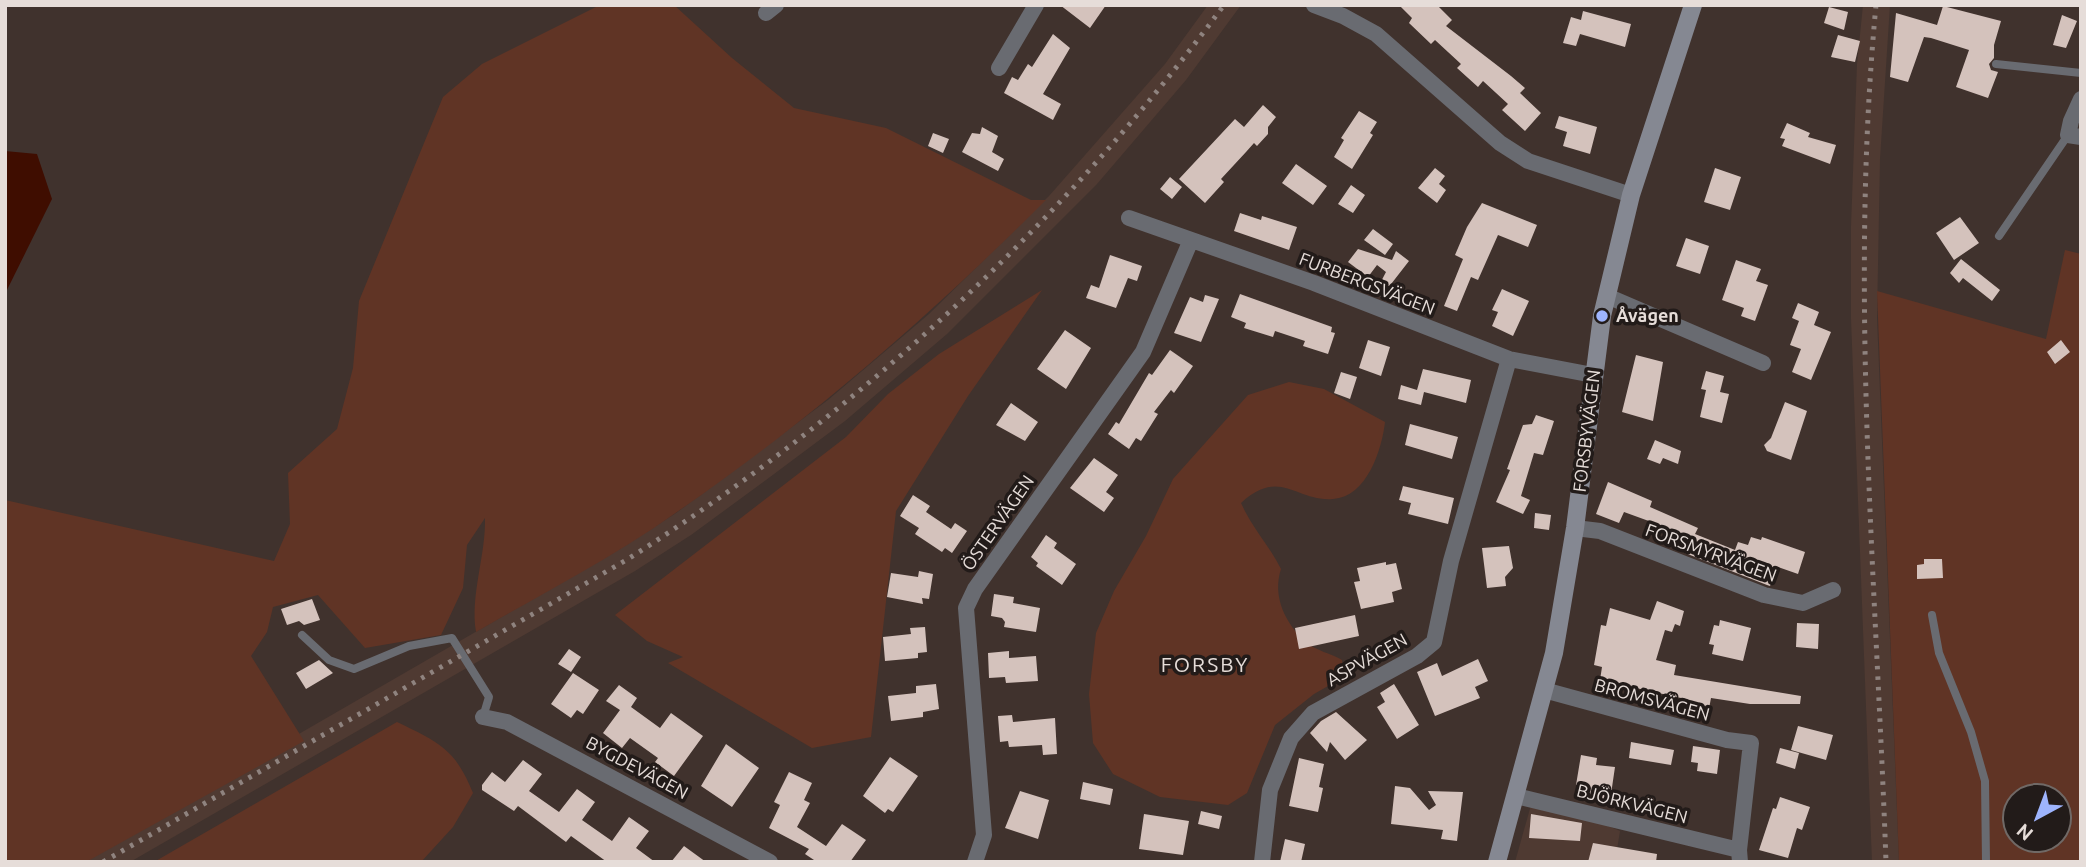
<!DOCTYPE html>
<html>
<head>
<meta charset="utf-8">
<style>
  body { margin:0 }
  #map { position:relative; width:2086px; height:867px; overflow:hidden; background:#40322d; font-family:Ubuntu,sans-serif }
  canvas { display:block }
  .frame { position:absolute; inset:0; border:7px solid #e6ddd9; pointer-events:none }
  .north { position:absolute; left:2002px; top:783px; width:70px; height:70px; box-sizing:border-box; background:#221b19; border:2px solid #706966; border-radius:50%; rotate:221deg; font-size:19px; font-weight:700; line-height:28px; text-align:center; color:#e6ddd9 }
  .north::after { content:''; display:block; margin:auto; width:24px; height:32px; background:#9eb4fd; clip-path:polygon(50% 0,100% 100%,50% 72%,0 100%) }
</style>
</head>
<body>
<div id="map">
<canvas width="2086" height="867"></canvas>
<div class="frame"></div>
<div class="north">N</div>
</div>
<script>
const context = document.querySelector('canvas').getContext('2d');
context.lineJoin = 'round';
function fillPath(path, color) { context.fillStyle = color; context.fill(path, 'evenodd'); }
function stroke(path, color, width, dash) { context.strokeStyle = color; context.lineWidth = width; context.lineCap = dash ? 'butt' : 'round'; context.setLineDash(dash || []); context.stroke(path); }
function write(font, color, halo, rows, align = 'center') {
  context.font = font + ' Ubuntu,sans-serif'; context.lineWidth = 7; context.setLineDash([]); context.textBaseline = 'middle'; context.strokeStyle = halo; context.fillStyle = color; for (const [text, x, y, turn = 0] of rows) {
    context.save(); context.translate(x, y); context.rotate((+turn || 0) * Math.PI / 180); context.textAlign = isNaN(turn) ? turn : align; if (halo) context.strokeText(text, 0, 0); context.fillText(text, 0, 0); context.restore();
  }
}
const built = new Path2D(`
  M1208 5H1241L1186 80 1097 184 947 334 845 421 766 480 691 535 635 571 130 862H77L621 548 676 513 828 400 929 314 1049 196 1165 64Z
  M1863 5H1890L1880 159 1877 318 1899 862H1872L1851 319V226L1857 64Z
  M1531 805 1585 816 1620 831 1615 862H1515Z`);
const green = new Path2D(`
  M600 5H674L732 58 794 108 886 128 1031 200H1046C931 315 812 419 677 512 614 557 543 593 476 632 470 595 486 555 485 518L467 545 463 588 441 635 365 648 318 595 273 607 267 632 251 656 304 741 86 862H5V500L274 561 290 524 288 473 337 429 353 368 359 301 443 97 482 64Z
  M2065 250 2081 254V862H1899L1877 291 2046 339ZM2016 797H2058V839H2016Z
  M1042 290 968 396 896 511 871 737 812 748 668 663 683 657 647 641 615 615 846 437 888 394 939 354Z
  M1289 382 1324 389 1385 422C1382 449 1367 497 1333 499 1295 502 1281 467 1241 503 1252 528 1269 545 1281 569 1272 596 1285 624 1307 643 1315 650 1332 654 1342 660L1344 677 1314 694 1275 725 1247 793 1228 805 1160 797 1113 774 1093 743 1089 694 1096 633 1114 591 1146 536 1173 479 1248 395Z
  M397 722C438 742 455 748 473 793L453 827 421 862H154Z`);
const water = new Path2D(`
  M5 151 37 154 52 199 5 294Z`);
const building = new Path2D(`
  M1060 5H1106L1090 28Z
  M1399 5H1437L1452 20 1446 26 1511 76 1525 88 1520 93 1541 113 1525 131 1502 110 1508 104 1483 81 1478 87 1457 68 1461 64 1435 40 1431 44 1409 23 1412 18Z
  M1943 6 2001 21 1994 45V58L1989 64 1991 70 1998 72 1988 98 1956 87 1969 50 1931 38 1924 37 1908 82 1890 77 1896 13 1937 25Z
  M1829 7 1848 12 1844 30 1824 23Z
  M1583 11 1631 24 1625 47 1580 34 1576 46 1563 43 1571 17 1581 20Z
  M2062 15 2077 21 2066 48 2053 45Z
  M1053 34 1070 48 1043 94 1061 104 1053 120 1004 93 1012 77 1018 80 1028 64 1032 67Z
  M1838 35 1860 41 1855 62 1831 57Z
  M1263 105 1276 117 1268 127V134L1257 146 1254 143 1246 152 1221 179 1224 182 1205 203 1179 179 1235 119 1244 127Z
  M1359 111 1377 122 1370 133 1373 135 1352 169 1334 157 1344 140 1341 138Z
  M1559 116 1597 127 1590 154 1563 146 1567 132 1555 128Z
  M1787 123 1810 133 1808 137 1836 145 1830 164 1782 146 1785 139 1780 138Z
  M982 127 998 136 992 152 1004 159 998 171 962 152 972 133 980 134Z
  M933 133 949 139 943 153 928 146Z
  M1296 164 1327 186 1313 205 1282 183Z
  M1435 168 1445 176 1439 184 1446 190 1437 203 1418 188Z
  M1715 168 1741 177 1730 210 1704 202Z
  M1170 177 1182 187 1172 199 1160 189Z
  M1351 185 1365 195 1353 213 1338 204Z
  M1482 203 1537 225 1528 247 1498 235 1478 280 1471 277 1457 311 1444 306 1463 259 1455 255 1467 227Z
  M1240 213 1261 220 1262 216 1297 227 1289 250 1234 231Z
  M1960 217 1979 243 1954 260 1936 233Z
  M1373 229 1393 244 1385 255 1364 240Z
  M1686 238 1709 246 1700 274 1676 266Z
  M1358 249 1392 260 1396 251 1409 261 1381 297 1375 293 1386 272 1377 265 1368 277 1348 262Z
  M1110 255 1142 266 1137 281 1128 278 1116 308 1086 298 1091 285 1099 288Z
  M1961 259 2000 290 1992 301 1963 278 1959 283 1950 273Z
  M1736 260 1761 269 1756 281 1768 285 1755 321 1741 316 1744 308 1722 300Z
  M1502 289 1529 301 1513 336 1492 326 1498 312 1492 310Z
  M1240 294 1332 327 1331 332 1335 333 1328 354 1303 346 1305 341 1275 331 1273 337 1244 328 1246 323 1231 317Z
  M1205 295 1219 299 1201 342 1174 333 1190 297 1203 302Z
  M1798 303 1819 312 1814 325 1831 332 1811 380 1792 372 1801 349 1790 345 1799 321 1792 318Z
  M1065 330 1091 348 1066 389 1037 369Z
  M1368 340 1390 347 1381 376 1359 368Z
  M2061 340 2070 352 2055 364 2047 352Z
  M1170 350 1193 366 1174 393 1171 390 1154 412 1158 414 1141 441 1136 438 1129 449 1108 434 1116 422 1119 424 1149 373 1152 375Z
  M1636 355 1663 362 1653 421 1622 412Z
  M1423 369 1471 380 1466 403 1424 392 1421 405 1398 399 1401 385 1417 390Z
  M1706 371 1724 376 1720 392 1729 394 1722 423 1700 417 1706 390 1701 389Z
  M1341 372 1357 377 1350 399 1334 393Z
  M1785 402 1807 411 1791 460 1767 451 1764 445 1771 438Z
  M1011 403 1038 422 1025 441 996 425Z
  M1536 415 1554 421 1543 455 1534 453 1521 496 1530 500 1523 514 1496 502 1510 470 1507 469 1523 425 1532 424Z
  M1410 424 1458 437 1452 459 1405 445Z
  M1655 440 1681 451 1678 464 1663 458 1660 464 1647 459Z
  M1094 458 1118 475 1106 492 1114 498 1104 512 1070 488Z
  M1608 482 1652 501 1650 507 1698 528 1695 534 1735 550 1738 542 1748 545 1751 537 1761 540 1762 537 1805 552 1798 574 1778 567 1770 586 1767 585 1685 553 1689 543 1666 533 1668 528 1624 512 1619 523 1596 514Z
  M1403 486 1454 498 1448 524 1408 514 1411 503 1399 500Z
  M913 495 930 506 926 512 951 529 955 523 967 531 952 553 945 548 942 552 915 534 919 528 900 516Z
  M1535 513 1551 515 1549 530 1534 528Z
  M1046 535 1057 543 1054 548 1076 564 1062 585 1036 566 1038 563 1031 557Z
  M1509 546 1513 568 1505 577 1506 586 1487 588 1482 548Z
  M1924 559H1942L1943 578 1917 579V565L1924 564Z
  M1386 562V565L1396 563 1402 589 1392 592 1394 602 1361 609 1354 582 1360 581 1357 568Z
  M919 571 933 574 929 599 922 598 923 604 887 597 891 573 918 577Z
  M994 594 1014 597 1013 603 1040 608 1036 632 1004 627 1005 622 1002 618 991 616Z
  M312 599 320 620 304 625 299 621 287 625 281 609Z
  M1657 601 1684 611 1680 626 1675 624 1672 632 1665 630 1656 660 1676 665 1674 675 1801 696 1800 704H1750L1711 698 1708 714 1688 710 1690 700 1600 680 1602 667 1594 665 1601 625 1606 626 1610 608 1650 620Z
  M1355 615 1359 636 1299 649 1295 628Z
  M1720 620 1751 628 1743 661 1712 654 1714 645 1709 644 1714 625 1719 626Z
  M1797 623 1819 624 1818 649 1796 647Z
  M925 627 927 652 918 653V658L885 661 883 637 911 634 910 628Z
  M569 649 581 657 571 672 558 664Z
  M1009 651V658L1036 656 1038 681 1006 683 1005 677 989 678 988 653Z
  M1478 659 1488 681 1475 687 1480 698 1435 716 1417 672 1437 663 1442 676Z
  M319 660 333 673 306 689 296 673Z
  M573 673 599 690 583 714 577 710 571 718 551 704Z
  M936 684 939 709 923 712V717L891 721 888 696 916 693V686Z
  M1394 684 1419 725 1397 739 1377 707 1385 702 1380 693Z
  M619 685 637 698 631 707 660 728 671 713 703 736 674 776 655 762 658 758 630 738 622 748 603 733 620 710 606 701Z
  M1336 712 1367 740 1345 760 1330 742 1327 752 1310 733 1321 721Z
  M1012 715 1013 722 1055 718 1057 754 1043 755 1042 745 1009 747 1008 741 1000 742 998 716Z
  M1798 726 1833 735 1826 760 1791 750Z
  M1631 742 1674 750 1671 765 1629 758Z
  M726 744 759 768 732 807 701 786Z
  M1693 746 1720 750 1717 774 1697 771 1698 763 1691 762Z
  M1780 748 1799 753 1795 769 1776 763Z
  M1581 755 1597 758 1596 765 1615 767 1610 801 1588 798 1589 787 1576 785Z
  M890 757 918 776 893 812 888 809 885 813 863 796Z
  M1299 758 1324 764 1319 787 1323 788 1318 812 1289 806Z
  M523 760 542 774 529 791 559 812 577 789 595 802 582 820 612 841 629 817 649 831 636 848 655 862H607L571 836 566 842 518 806 514 811 482 790V785L492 772 505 782Z
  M789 772 812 783 804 800 810 803 797 827 826 846 842 824 866 840 850 862H817L805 854 809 849 769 828 780 805 774 802Z
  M1083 782 1113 789 1110 805 1080 799Z
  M1395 786 1410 788 1429 810 1436 805 1428 791 1463 792 1457 841 1441 839 1443 830 1391 824Z
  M1020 791 1049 800 1038 839 1005 828Z
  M1780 797 1810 807 1802 830 1797 828 1788 858 1759 850 1773 808 1776 809Z
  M1201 811 1222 816 1219 829 1198 824Z
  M1144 814 1189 821 1183 855 1139 849Z
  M1531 814 1582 823 1580 841 1529 838Z
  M1285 839 1305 844 1301 862H1280Z
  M1593 843 1657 854 1656 862H1588Z
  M684 846 706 862H671Z`);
const lane = new Path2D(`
  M1996 64 2081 73
  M1999 236 2068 135
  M1932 615 1939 653 1971 732 1985 781 1986 862
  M302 635 329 660 354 669 409 646 452 638 489 697 483 717`);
const street = new Path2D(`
  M1314 5 1343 16 1376 34 1500 143 1528 161 1631 195
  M766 13 776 5
  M999 68 1036 5
  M2081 99 2071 121 2068 135 2081 137
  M1129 218 1314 283 1509 359 1593 375
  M1607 296 1763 363
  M1575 528 1600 531 1764 595 1803 603 1833 590
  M1544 690 1727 740 1751 743 1739 850 1740 862
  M483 717 507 722 770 862
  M1516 796 1739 850
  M975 862 984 835 966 608 975 589 1143 352 1191 240
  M1262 862 1270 790 1291 738 1313 713 1417 656 1434 642 1451 561 1509 359`);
const secondary = new Path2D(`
  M1497 862 1554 653 1575 528 1602 316 1631 195 1693 5`);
const rail = new Path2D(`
  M1876 5C1849 290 1876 577 1886 862
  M103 862 628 559C859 412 1061 226 1224 5`);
const markers = [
  [1602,316,7,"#9eb4fd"]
];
const streetNames = [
  ["FURBERGSVÄGEN",1367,284,21],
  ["FORSBYVÄGEN",1587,431,-83],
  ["ÖSTERVÄGEN",998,523,-55],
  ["FORSMYRVÄGEN",1711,553,20],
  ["ASPVÄGEN",1367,660,-29],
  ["BROMSVÄGEN",1652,700,15],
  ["BYGDEVÄGEN",637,768,28],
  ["BJÖRKVÄGEN",1632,804,14]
];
const poiNames = [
  ["Åvägen",1616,316]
];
const quarterNames = [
  ["FORSBY",1205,665]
];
fillPath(built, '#4f3a32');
fillPath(green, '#603425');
fillPath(water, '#3f0d00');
fillPath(building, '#d4c2bc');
stroke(lane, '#696b71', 8);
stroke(street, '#696b71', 16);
stroke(secondary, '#858892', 18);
stroke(rail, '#8f837f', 5, [3.5, 7]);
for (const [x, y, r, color] of markers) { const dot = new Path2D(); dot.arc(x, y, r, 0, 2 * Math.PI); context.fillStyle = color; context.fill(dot); stroke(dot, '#221b19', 2.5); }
write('18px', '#e6ddd9', '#221b19', streetNames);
write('bold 18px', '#e6ddd9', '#221b19', poiNames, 'left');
context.letterSpacing = '2px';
write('21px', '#e6ddd9', '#221b19', quarterNames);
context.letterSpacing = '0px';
</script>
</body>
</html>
